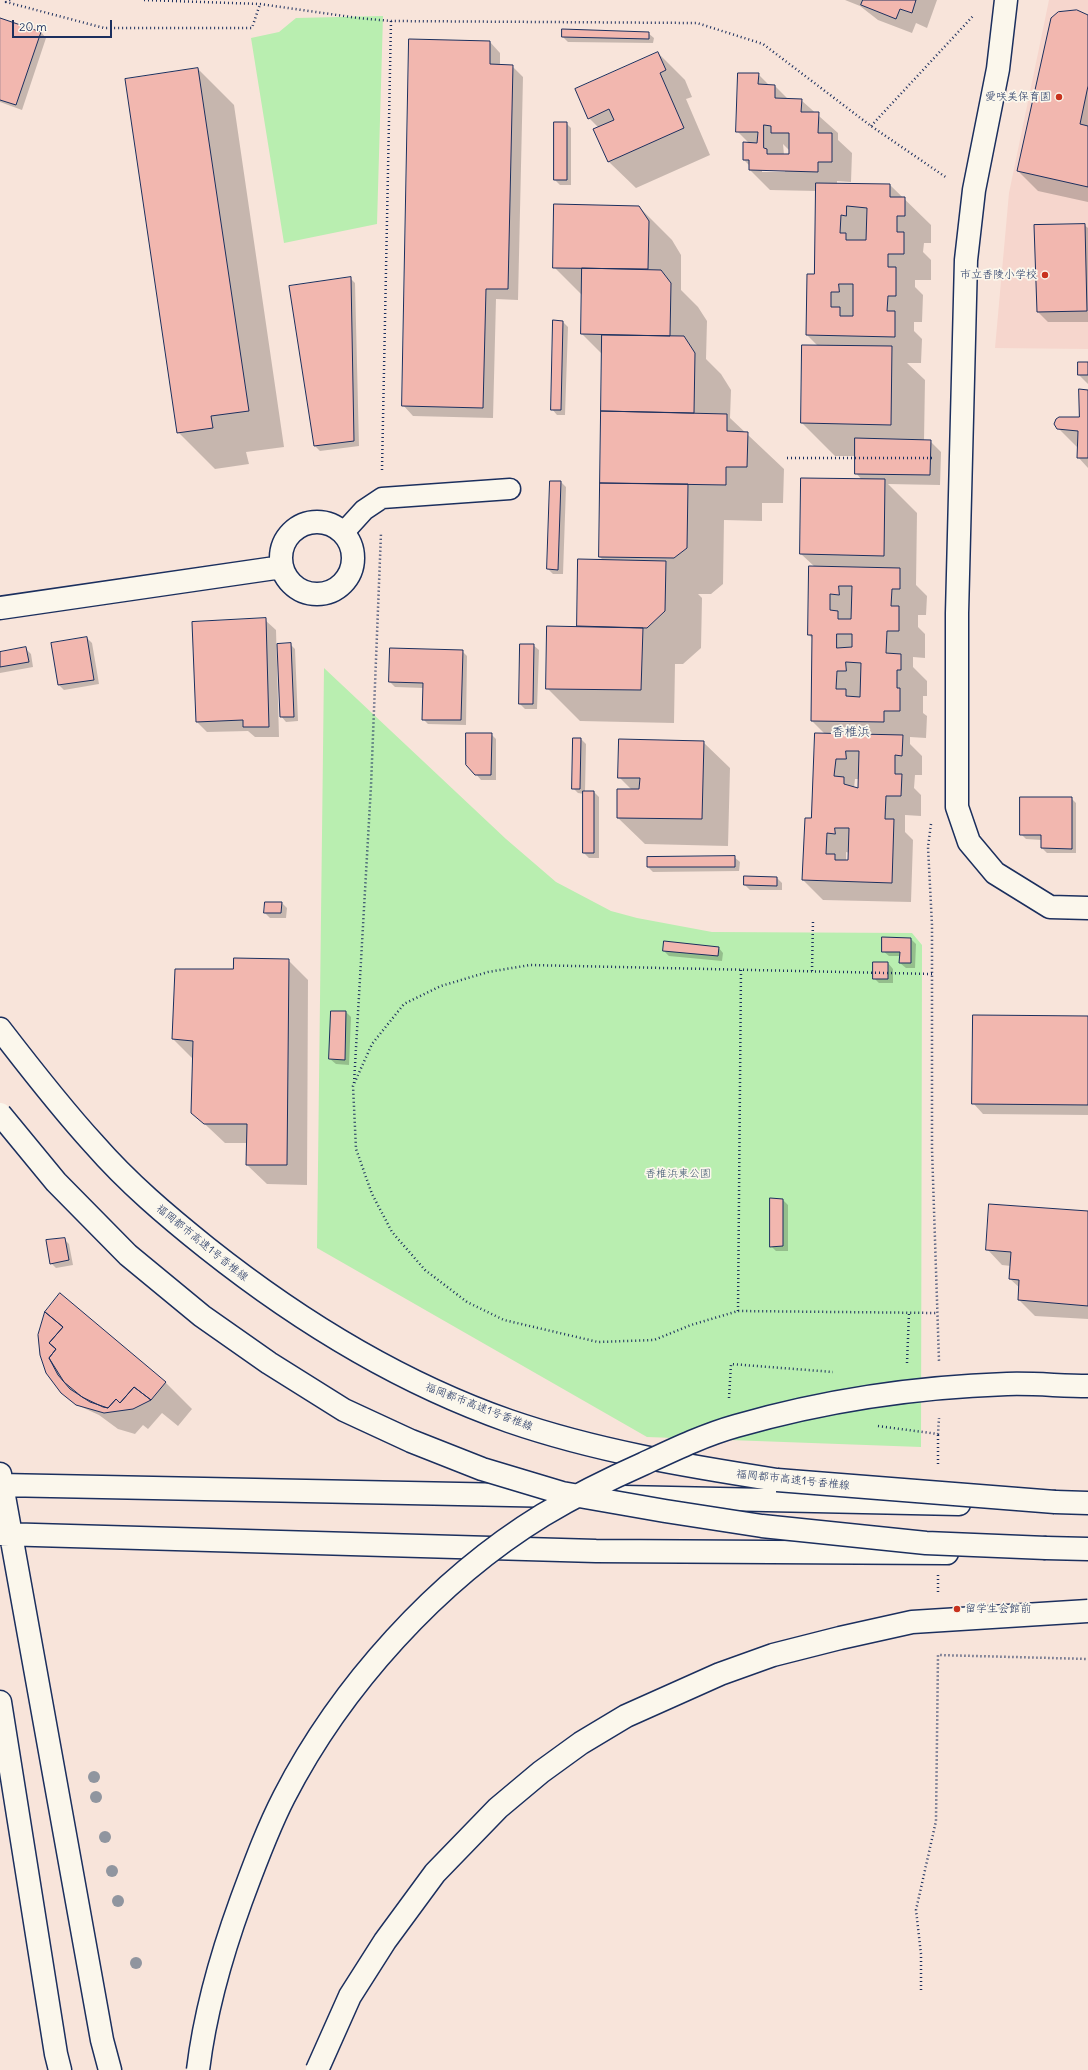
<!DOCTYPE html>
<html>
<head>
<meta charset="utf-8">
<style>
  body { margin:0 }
  #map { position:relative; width:1088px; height:2070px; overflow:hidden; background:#f8e4da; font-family:Delius,sans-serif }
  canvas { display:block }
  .scale { position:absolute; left:12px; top:20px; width:100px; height:18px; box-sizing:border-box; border:2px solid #1b2f5e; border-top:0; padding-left:5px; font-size:12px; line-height:14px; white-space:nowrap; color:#1b2f5e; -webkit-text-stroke:3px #fbf7ec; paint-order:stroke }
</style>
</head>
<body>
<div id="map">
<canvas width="1088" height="2070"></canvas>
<div class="scale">20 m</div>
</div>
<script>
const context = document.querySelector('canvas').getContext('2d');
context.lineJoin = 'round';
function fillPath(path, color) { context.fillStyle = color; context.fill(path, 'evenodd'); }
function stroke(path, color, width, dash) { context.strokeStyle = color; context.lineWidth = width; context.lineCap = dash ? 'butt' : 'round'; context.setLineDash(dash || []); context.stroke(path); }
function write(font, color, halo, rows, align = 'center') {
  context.font = font + ' Delius,"Klee One",sans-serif'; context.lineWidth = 3.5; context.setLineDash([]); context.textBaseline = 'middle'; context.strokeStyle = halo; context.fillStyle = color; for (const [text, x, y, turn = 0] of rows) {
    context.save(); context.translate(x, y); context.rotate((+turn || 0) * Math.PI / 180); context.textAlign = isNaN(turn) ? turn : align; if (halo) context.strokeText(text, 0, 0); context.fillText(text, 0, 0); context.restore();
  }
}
const built = new Path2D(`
  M1049 0H1088V349L995 348 1009 193Z`);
const green = new Path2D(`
  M383 16 377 224 284 243 251 38 279 32 296 18Z
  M324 668 506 839 556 882 611 911 637 918 712 932 912 933 922 945 921 1447 647 1437 317 1248Z`);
const shadow = new Path2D(`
  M845 0H937L927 28 916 23 912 33 878 20 860 6Z
  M1088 16V202L1038 191 1018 171Z
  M0 19 41 32 46 38 22 110 0 102Z
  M648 33 654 38 653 43 568 42 563 37Z
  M490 42 500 53V66H512L523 77 518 300 496 299 493 418 413 416 403 405Z
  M658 53 685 80 692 97 686 99 710 155 636 188 609 162 595 130 599 128 589 118Z
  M198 69 234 105 284 447 246 452 249 464 215 469 178 432Z
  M758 74 770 86H775L788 99 801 100 838 133V140L852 153 851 182 837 181V184L890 185 931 225V243H924L923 252 931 260V280H915V287L923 295 922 322H914V331L922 339 921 363H907L925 380 924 441H930L941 452 940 485 888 484 917 513 916 585 927 596 926 615H918V627L925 634V658L913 657V667L927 681V696H923V713L927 716 926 738 910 737V744L922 756V775H915L914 788 921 795V816L905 815V832L913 840 911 902 823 900 803 880 825 734 812 721 813 639 809 635 815 567 801 554 862 480 856 473V456H835L802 423 818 346 807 335 815 275 817 191 770 190 750 170V166L744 160 750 144 737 131ZM783 144 790 151V155H784ZM762 170H785V172H762ZM855 779H859V789L854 788ZM846 852 850 853 849 861H846Z
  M566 123 571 128V185H560L555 180Z
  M639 207 672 240 681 255V290L698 307 707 321 706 359 721 374 731 390 730 418 784 469 783 503H762V521L724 520 723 584 711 594H698L702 598 701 648 683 664H675L674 723 580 721 547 688 580 628 578 626 603 560 600 557 603 355 582 334 583 296 554 267Z
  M1084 225 1088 228V322H1048L1038 312Z
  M350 278 355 283 359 446 320 451 315 446Z
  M563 322 568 327 565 415H557L552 409Z
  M1088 363V384L1079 375Z
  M1088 391V468L1078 457V448L1058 428 1080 418Z
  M561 482 566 487 563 574H553L548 569Z
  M265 620 276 630 279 737H255L248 731 207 732 197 722Z
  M87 638 92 643 99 684 64 690 59 685 52 644Z
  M290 644 295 649 298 721 286 722 281 716Z
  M533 645 539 650 537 709H525L520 704Z
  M26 649 31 654 33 667 0 673V653Z
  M462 651 467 656 466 725 428 724 423 719 424 688 395 687 390 682Z
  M491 734 496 739V780H481L476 774Z
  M581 739 586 744 585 792H594L599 797V858H589L584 853V794L578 793 573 788Z
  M703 742 730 768 728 846 645 844 618 818 632 790 619 777Z
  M1071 798 1076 803V853H1047L1042 848V840L1026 839 1021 834Z
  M734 857 740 862 739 871 653 872 648 867Z
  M745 877 777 878 782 883V890H750L745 885Z
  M282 903 287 908 286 918H270L265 913Z
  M911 939 916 944 915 968H906L900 963 901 956H889L883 951Z
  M718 947 723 953 722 961 669 956 664 951Z
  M288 960 308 980 307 1185 267 1184 247 1165V1143H225L192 1112 193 1059 173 1039 234 970Z
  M888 963 893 969V983H879L874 978Z
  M346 1012 351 1017 349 1065 336 1064 330 1059Z
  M1088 1017V1115L983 1114 973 1103Z
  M783 1200 788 1205V1251H776L771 1246Z
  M1088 1212V1319L1035 1316 1019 1300 1020 1288 1010 1279 1011 1266 1002 1265 987 1249Z
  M64 1239 69 1244 73 1265 56 1268 51 1263Z
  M61 1294 166 1383 192 1409 178 1426 162 1413 148 1429 143 1425 135 1434 118 1429 99 1415 75 1404 52 1381 42 1359Z`);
const building = new Path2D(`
  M863 0H916L912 13 900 9 896 19 861 5Z
  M1077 10 1088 15V86L1080 124 1088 126V187L1017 171 1051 18 1058 12Z
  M0 18 41 32 16 105 0 100Z
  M562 29 649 32V39L562 37Z
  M409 39 490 41V64L513 65 508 289H486L483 408 402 406Z
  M658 52 666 70 660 73 684 128 608 162 593 129 614 120 609 109 588 119 575 89Z
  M198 68 249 411 211 416 213 428 177 433 125 79Z
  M738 73H759L758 84 775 85V98L802 99 801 112H819L818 133H832V162H818V172L749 170V160H743V142L757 143 758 132H736ZM764 125 771 126V133H789V154H767V149L764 148Z
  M554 122H567V180H554Z
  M816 183 890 184V197H905V216H897V232H904V254H888V267H896V296H888L887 311H895V337L806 335 807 274H814ZM847 206 867 208 866 240H846V233H840L841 215 846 216ZM839 284H853V316H840V307H831V292H839Z
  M554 204 639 206 649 221 648 269 553 268Z
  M1085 224 1087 311 1037 312 1034 225Z
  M582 268 661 270 671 283 670 336 581 334Z
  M351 277 354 441 314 446 289 286Z
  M553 320 563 321 561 410H551Z
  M602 335 684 336 695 353 694 413 601 411Z
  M802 345 892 346 891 425 801 423Z
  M1078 362H1088V375H1078Z
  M1079 389 1088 390V458H1077L1078 431 1057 429 1054 424 1056 419 1059 417H1079Z
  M601 411 727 414V431L748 432 747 467H726V485L600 483Z
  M855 438 931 440 930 475 855 474Z
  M801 478 885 479 884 556 800 554Z
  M550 481H561L558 570 547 569Z
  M600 483 688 484 687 548 674 558 599 557Z
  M578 559 666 561 665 611 647 628 577 626Z
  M809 566 900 568V589H892L891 606H899V631H887L886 653 901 654V670H897V688H900V711H884V722L811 721 812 635H808ZM839 586H852L851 619H838V611L830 610V594L839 595ZM837 634H852V647L837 648ZM846 662 861 663 860 697 846 696V689H836L837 671H846Z
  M266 618 269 727H243V720L196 722 192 622Z
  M547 626 643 628 641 690 546 689Z
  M87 637 94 680 58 685 51 643Z
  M291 643 294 717H280L277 644Z
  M520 644H534L533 704H519Z
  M26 647 29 662 0 667V652Z
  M390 648 463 650 461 720H422L423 683 389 682Z
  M466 733H492L491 775H475L466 765Z
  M815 733 903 735 902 756 895 755V774H902L901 796H886L885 819H894L892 883 802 880 805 818H811ZM846 751H859L858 788 844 784V777L834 776 836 759H846ZM835 828H849L848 860H835V854H826L827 833 835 834Z
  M573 738H581L580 789H572Z
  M619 739 704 741 702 819 617 818V789H639L640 778H618Z
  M583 791H594V853H583Z
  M1020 797H1072V849L1041 848V835H1020Z
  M735 856V867H647V857Z
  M744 876 777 877V886L744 885Z
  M265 902H282L281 913H264Z
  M882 937 911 938V963H899L900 952H882Z
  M664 941 719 947 718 956 663 951Z
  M234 958 289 959 287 1165H246L247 1124H204L191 1113 193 1041 172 1039 175 969H233Z
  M873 962H888V979H873Z
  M331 1011H346L345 1060 329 1059Z
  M973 1015 1088 1016V1105L972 1104Z
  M770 1198 783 1199V1246L770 1247Z
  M989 1204 1088 1211V1306L1018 1300 1019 1280 1009 1279 1011 1252 986 1250Z
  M65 1238 69 1260 50 1264 46 1240Z
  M60 1293 166 1382 151 1400 134 1387 120 1403 116 1399 108 1408 103 1407 82 1397 64 1382 49 1358 56 1349 49 1343 63 1327 45 1312Z
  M45 1312 63 1327 49 1343 56 1349 49 1358 58 1375 70 1389 90 1402 108 1408 116 1399 120 1403 134 1387 151 1400 133 1409 104 1413 76 1405 61 1393 46 1373 40 1355 38 1335Z`);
const path = new Path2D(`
  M10 0 6 2 104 28H252L260 4
  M144 0 260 4 358 18 391 21 697 23 763 44 871 126 947 178
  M871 126 974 15
  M787 458H933
  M382 470 391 21
  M931 824 928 847 932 925V1149L939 1361
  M812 971 813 920
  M932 974 530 965 488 972 441 986 404 1004 372 1044 353 1086 356 1149 372 1194 392 1232 425 1270 467 1302 504 1320 598 1342 654 1340 691 1325 738 1311 938 1313
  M354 1083 371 786 381 533
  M738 1311 741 969
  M907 1363 909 1313
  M729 1398 731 1364 833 1372
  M878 1426 938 1434 939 1418
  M921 1990V1954L916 1910 936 1821 938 1655 1088 1659`);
const service = new Path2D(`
  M344 532 364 510 382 498 510 489`);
const minor = new Path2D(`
  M281 558a36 36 0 1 1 72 0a36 36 0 1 1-72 0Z
  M0 608 282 567`);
const tertiary = new Path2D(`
  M1006 0 998 69 974 190 966 260 957 613V807L969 842 995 873 1050 907 1088 908
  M0 1474 102 2040 110 2070
  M0 1485 561 1496
  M623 1497 959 1504
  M0 1534 596 1551 947 1553
  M0 1702 56 2054 60 2070`);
const motorway = new Path2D(`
  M0 1029C30 1068 61 1108 94 1144 128 1183 167 1216 207 1248 299 1321 398 1382 509 1421 596 1451 687 1466 777 1480
  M1055 1502 1088 1503
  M1046 1548 1088 1549`);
const pathBridge = new Path2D(`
  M938 1464V1434
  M938 1592V1573`);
const motorwayBridge = new Path2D(`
  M0 1114 56 1182 128 1255 202 1316 269 1363 344 1410 411 1441 482 1469 562 1493 665 1511 762 1526 926 1543 1046 1548
  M777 1480 1055 1502
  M198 2070C205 2012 221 1956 241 1901 254 1866 267 1830 284 1797 341 1686 437 1580 543 1515 575 1496 609 1479 643 1464 673 1450 704 1435 736 1426 823 1401 915 1387 1007 1384 1034 1383 1061 1386 1088 1386
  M317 2070 350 1996 385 1941 435 1873 498 1808 541 1772 581 1743 626 1716 720 1674 773 1655 840 1638 912 1622 1088 1611`);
const trees = [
  [94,1777],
  [96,1797],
  [105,1837],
  [112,1871],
  [118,1901],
  [136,1963]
];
const markers = [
  [1059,97,4,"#c8321e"],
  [1045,275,4,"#c8321e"],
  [957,1609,4,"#c8321e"]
];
const poiNames = [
  ["愛咲美保育園",1051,97],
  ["市立香陵小学校",1037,275],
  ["留学生会館前",965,1609,"left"]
];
const parkNames = [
  ["香椎浜東公園",678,1174]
];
const streetNames = [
  ["福岡都市高速1号香椎線",202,1243,39],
  ["福岡都市高速1号香椎線",479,1407,21],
  ["福岡都市高速1号香椎線",793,1480,6]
];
const quarterNames = [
  ["香椎浜",851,732]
];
fillPath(built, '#f6d6cd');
fillPath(green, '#b9eeb0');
fillPath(shadow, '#0003');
fillPath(building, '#f2b7af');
stroke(building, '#1b2f5e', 1);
stroke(service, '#1b2f5e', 23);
stroke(minor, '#1b2f5e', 25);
stroke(tertiary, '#1b2f5e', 25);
stroke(motorway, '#1b2f5e', 25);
stroke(path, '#1b2f5e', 2.5, [1, 3]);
stroke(service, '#fbf7ec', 20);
stroke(minor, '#fbf7ec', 22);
stroke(tertiary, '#fbf7ec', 22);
stroke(motorway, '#fbf7ec', 22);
stroke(motorwayBridge, '#1b2f5e', 25, []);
stroke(pathBridge, '#1b2f5e', 2.5, [1, 3]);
stroke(motorwayBridge, '#fbf7ec', 22);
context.fillStyle = '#90959f';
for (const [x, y] of trees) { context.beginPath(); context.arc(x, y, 6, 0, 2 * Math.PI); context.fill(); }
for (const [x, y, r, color] of markers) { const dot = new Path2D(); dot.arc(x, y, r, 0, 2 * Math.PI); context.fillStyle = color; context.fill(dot); stroke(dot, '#fbf7ec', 1.5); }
write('11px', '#1b2f5e', '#fbf7ec', poiNames, 'right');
write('11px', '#3b556e', '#fbf7ec', parkNames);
write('11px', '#1b2f5e', '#fbf7ec', streetNames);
write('13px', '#1b2f5e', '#fbf7ec', quarterNames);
</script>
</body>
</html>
